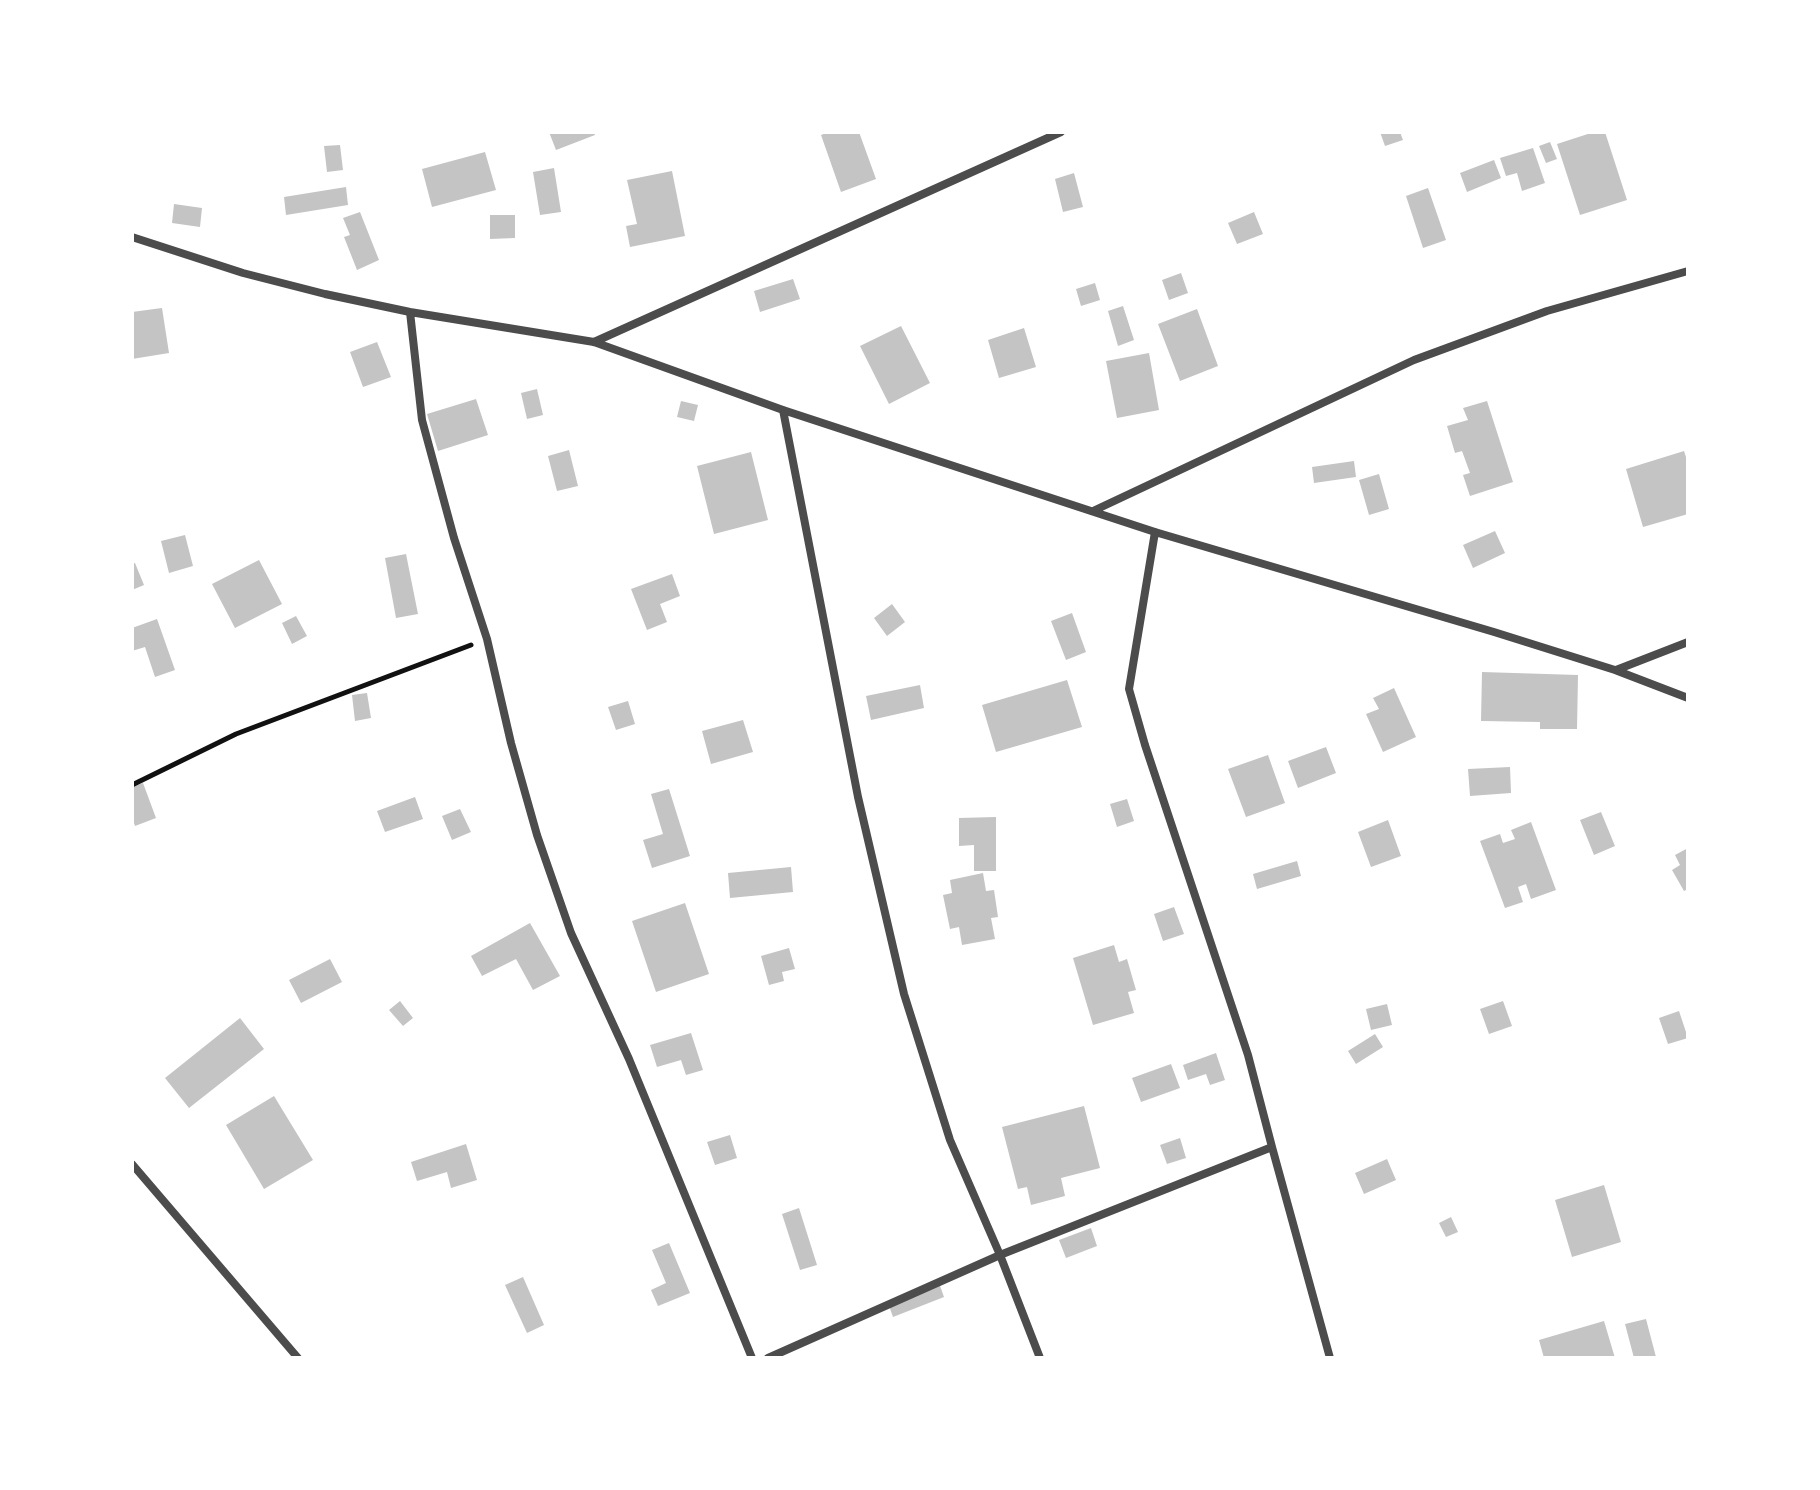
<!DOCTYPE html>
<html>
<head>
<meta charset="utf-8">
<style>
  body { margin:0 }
  #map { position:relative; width:1820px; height:1490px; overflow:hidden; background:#fff; font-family:"Roboto Condensed",sans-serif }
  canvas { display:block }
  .frame { position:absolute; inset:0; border:134px solid #fff; pointer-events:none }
</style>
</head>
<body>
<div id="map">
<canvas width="1820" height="1490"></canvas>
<div class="frame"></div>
</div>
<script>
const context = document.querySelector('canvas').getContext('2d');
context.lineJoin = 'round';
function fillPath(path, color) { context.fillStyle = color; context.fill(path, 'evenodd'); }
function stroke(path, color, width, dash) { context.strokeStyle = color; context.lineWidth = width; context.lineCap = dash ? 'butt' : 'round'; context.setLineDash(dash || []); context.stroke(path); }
const building = new Path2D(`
  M549 132H594L595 135 556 150Z
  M829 132H859L876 179 841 192 821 135Z
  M1380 132H1400L1403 140 1385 146Z
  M1594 132H1605L1627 200 1580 215 1557 144Z
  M1550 142 1557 159 1546 163 1539 146Z
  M340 145 343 170 327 172 324 146Z
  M1533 148 1545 183 1522 191 1517 173 1506 176 1500 158Z
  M485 152 496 190 432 207 422 169Z
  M1494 160 1501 178 1467 192 1460 173Z
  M554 168 561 212 540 215 533 172Z
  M672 171 685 236 630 247 626 226 637 224 627 180Z
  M1074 173 1083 207 1063 212 1055 179Z
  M346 187 348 205 286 215 284 197Z
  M1428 188 1446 240 1423 248 1406 196Z
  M174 204 202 208 200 227 172 223Z
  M360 212 379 260 357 270 344 237 350 235 343 218Z
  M1254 212 1263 234 1237 244 1228 223Z
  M490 215H515V238L490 239Z
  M1181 273 1188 293 1169 300 1162 280Z
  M793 279 800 299 760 312 754 291Z
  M1095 283 1100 300 1081 306 1076 289Z
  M1123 306 1134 340 1118 346 1108 311Z
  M162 308 169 353 132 359V312Z
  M1197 309 1218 366 1180 381 1158 324Z
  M901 326 930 383 889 404 860 346Z
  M1024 328 1036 367 999 378 988 340Z
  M377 342 391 377 363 387 350 352Z
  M1149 353 1159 410 1117 418 1106 361Z
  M537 389 543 415 527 419 521 393Z
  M476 399 488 435 438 451 427 414Z
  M681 401 698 405 694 421 677 417Z
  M1487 401 1513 482 1470 496 1463 475 1470 473 1462 451 1455 453 1447 426 1468 420 1463 408Z
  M569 450 578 486 557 491 548 456Z
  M1684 451 1688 463V514L1643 527 1626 469Z
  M751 452 768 520 714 534 697 466Z
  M1354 461 1356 477 1314 483 1312 467Z
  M1379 474 1389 509 1369 515 1359 480Z
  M1495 531 1505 553 1473 568 1463 545Z
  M185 535 193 566 169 573 161 541Z
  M406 554 418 614 396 618 385 558Z
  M259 560 282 604 235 628 212 584Z
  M135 563 144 585 132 590V564Z
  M672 574 680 596 660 604 667 622 647 630 631 589Z
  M892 604 905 622 887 636 874 618Z
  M1072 613 1086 652 1066 660 1051 621Z
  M296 616 307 636 292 644 282 623Z
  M157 619 175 670 155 677 145 647 132 651V628Z
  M1482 672 1578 675 1577 729H1540V722L1481 721Z
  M1067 680 1082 727 996 752 982 705Z
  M920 685 924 708 871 720 866 696Z
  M1394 688 1416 737 1383 752 1366 714 1379 709 1373 698Z
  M367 693 371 718 355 721 352 695Z
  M628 701 635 724 616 730 608 707Z
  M743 720 753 752 711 764 702 731Z
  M1326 747 1336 773 1298 788 1288 761Z
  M1268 755 1285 803 1246 817 1228 769Z
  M1510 767 1511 793 1470 796 1468 769Z
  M143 783 156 818 135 826 132 817V787Z
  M669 789 690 856 652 868 643 840 663 834 651 794Z
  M415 797 423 819 385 832 377 811Z
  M1127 799 1134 821 1117 827 1110 804Z
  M460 809 471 832 452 840 442 816Z
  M1601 812 1615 846 1594 855 1580 820Z
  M996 817V871H974V845L959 846V818Z
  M1388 820 1401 856 1371 867 1358 832Z
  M1531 822 1556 890 1531 899 1526 884 1518 887 1523 902 1505 908 1480 841 1500 834 1503 843 1515 839 1511 830Z
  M1688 848V889L1684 891 1672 870 1680 865 1675 855Z
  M1297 861 1301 876 1257 889 1253 874Z
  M791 867 793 892 730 898 728 873Z
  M983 873 986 891 994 890 998 917 991 918 995 939 962 945 959 927 950 929 943 895 952 893 950 880Z
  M685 903 709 974 656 992 632 921Z
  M1174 907 1184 934 1163 941 1154 914Z
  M530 923 560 976 533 990 516 959 482 976 471 956Z
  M1114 945 1119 962 1127 959 1136 990 1128 992 1134 1013 1093 1025 1073 958Z
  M789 948 795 969 782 972 784 981 769 985 761 956Z
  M330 959 342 982 301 1003 289 980Z
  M400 1001 413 1018 403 1026 389 1010Z
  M1503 1001 1512 1026 1489 1034 1480 1009Z
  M1387 1004 1392 1025 1371 1030 1366 1009Z
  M1679 1011 1688 1038 1668 1044 1659 1018Z
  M240 1018 264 1049 189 1108 165 1078Z
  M691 1033 703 1070 686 1075 681 1060 657 1067 650 1045Z
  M1375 1034 1383 1047 1356 1064 1348 1051Z
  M1216 1053 1225 1080 1210 1085 1206 1074 1188 1080 1183 1065Z
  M1171 1064 1180 1088 1141 1102 1132 1078Z
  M274 1096 313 1160 264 1189 226 1125Z
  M1084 1106 1100 1168 1061 1178 1065 1196 1031 1205 1027 1187 1018 1189 1002 1127Z
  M730 1135 737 1158 715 1165 707 1142Z
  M1180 1138 1186 1158 1167 1164 1160 1145Z
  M466 1144 477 1180 451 1188 447 1172 417 1181 411 1162Z
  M1387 1159 1396 1180 1364 1194 1355 1173Z
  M1604 1185 1621 1242 1572 1257 1555 1200Z
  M799 1208 817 1265 800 1270 782 1214Z
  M1451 1217 1458 1232 1446 1237 1439 1223Z
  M1091 1228 1097 1246 1066 1258 1059 1240Z
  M669 1243 690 1293 658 1306 651 1290 666 1283 652 1250Z
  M523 1277 544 1325 527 1333 505 1285Z
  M939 1283 944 1297 893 1317 888 1303Z
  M1646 1319 1656 1357 1634 1358 1625 1324Z
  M1604 1321 1615 1358H1544L1539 1340Z`);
const path = new Path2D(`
  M132 785 236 734 471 645`);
const minor = new Path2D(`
  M132 237 243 273 325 294 410 312 594 342 783 410 1155 532 1494 632 1615 670 1688 698
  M410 312 422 420 454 538 487 639 511 743 537 835 571 933 629 1059 752 1358
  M594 342 1061 132
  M783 410 858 797 904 994 950 1140 1000 1255 1040 1358
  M1093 511 1414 360 1547 311 1688 271
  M1616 670 1688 642
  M1272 1147 1330 1358
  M132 1164 298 1358
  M768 1358 1000 1255 1272 1147 1248 1055 1145 745 1129 689 1155 532`);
fillPath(building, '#c4c4c4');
stroke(path, '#111', 5);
stroke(minor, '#4c4c4c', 8);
</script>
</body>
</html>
